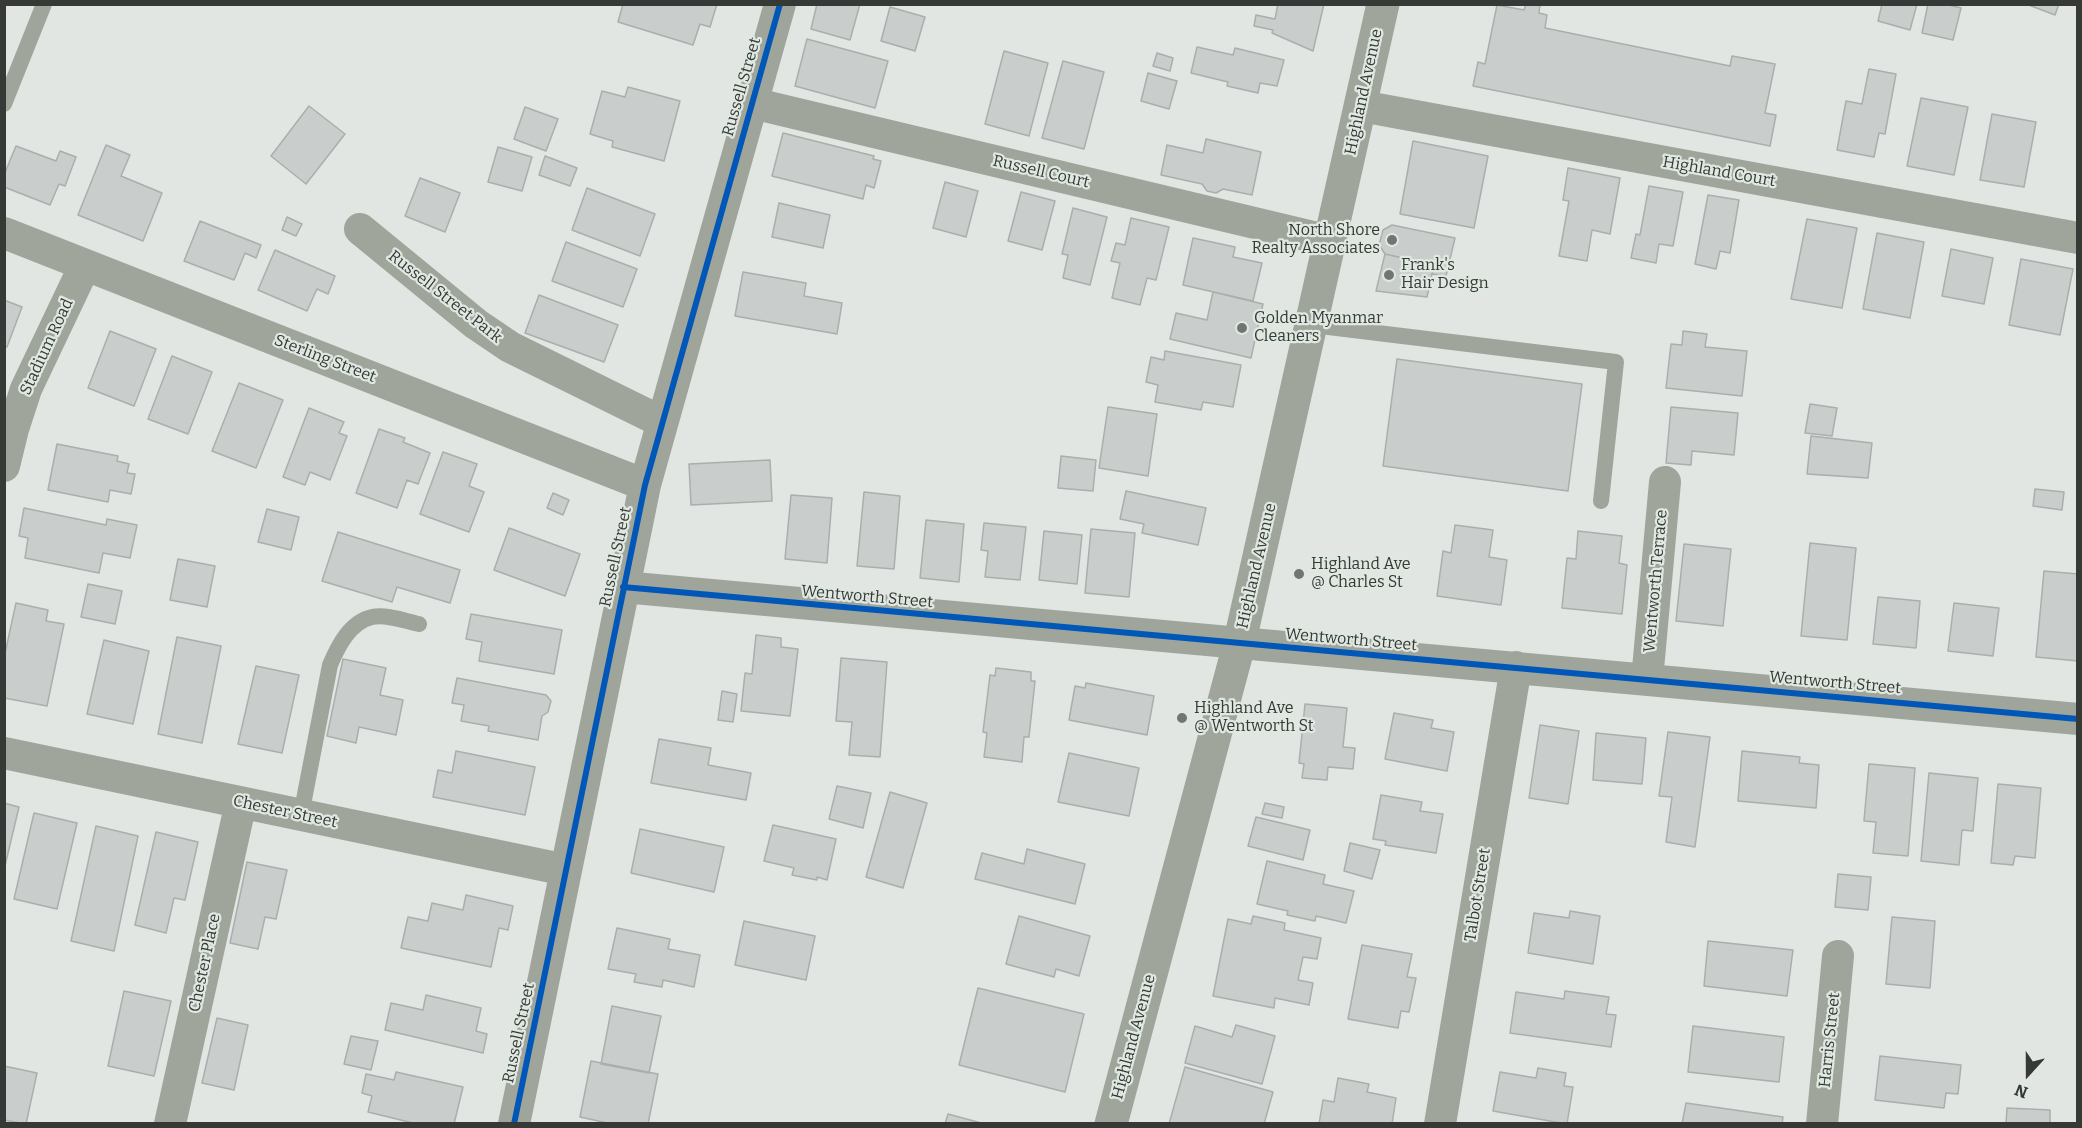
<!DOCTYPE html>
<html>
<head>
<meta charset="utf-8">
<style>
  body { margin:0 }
  #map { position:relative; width:2082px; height:1128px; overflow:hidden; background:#e1e6e2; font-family:Bitter,serif }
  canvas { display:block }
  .frame { position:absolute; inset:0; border:6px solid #363936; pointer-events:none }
  .north { position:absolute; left:1998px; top:1044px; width:60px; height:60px; -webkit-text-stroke:4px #dfe8e1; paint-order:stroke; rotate:201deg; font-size:16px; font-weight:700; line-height:24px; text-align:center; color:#363936 }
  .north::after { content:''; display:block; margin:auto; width:21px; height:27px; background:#363936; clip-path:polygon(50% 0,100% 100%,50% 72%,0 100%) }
</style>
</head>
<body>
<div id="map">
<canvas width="2082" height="1128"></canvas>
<div class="frame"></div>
<div class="north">N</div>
</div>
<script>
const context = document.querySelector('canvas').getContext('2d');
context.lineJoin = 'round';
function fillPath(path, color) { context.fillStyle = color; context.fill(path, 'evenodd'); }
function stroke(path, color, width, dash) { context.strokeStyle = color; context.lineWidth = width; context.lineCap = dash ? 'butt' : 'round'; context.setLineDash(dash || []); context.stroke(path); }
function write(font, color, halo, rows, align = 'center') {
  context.font = font + ' Bitter,serif'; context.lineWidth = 4.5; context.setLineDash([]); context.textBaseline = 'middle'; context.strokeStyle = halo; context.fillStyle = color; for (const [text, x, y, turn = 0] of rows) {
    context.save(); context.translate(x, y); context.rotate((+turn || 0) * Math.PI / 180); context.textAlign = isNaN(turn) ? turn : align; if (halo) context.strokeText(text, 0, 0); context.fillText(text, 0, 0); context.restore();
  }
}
const building = new Path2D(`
  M623 4 668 5 717 4 710 27 700 24 693 45 618 22Z
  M817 4H860L850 40 811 29Z
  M1278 4H1324L1313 51 1272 33 1273 30 1254 26 1256 15 1275 19Z
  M1526 4H1540L1539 13 1547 15 1545 28 1730 66 1732 56 1775 64 1765 113 1776 115 1770 146 1473 86 1478 62 1485 64 1497 5 1524 10Z
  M1882 4H1917L1910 30 1878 21Z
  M1928 4H1945L1961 8 1953 40 1922 33Z
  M2026 4H2059L2055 15Z
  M890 7 925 17 915 51 881 41Z
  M807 39 888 61 875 108 795 86Z
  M1197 47 1233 55 1235 48 1284 60 1277 86 1260 83 1258 93 1227 86 1228 82 1191 73Z
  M1004 51 1048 63 1029 136 985 124Z
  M1157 53 1173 58 1170 71 1153 66Z
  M1063 61 1104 72 1084 149 1042 138Z
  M1869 69 1896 74 1885 134 1879 133 1874 157 1837 150 1846 101 1862 104Z
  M1148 73 1177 81 1169 109 1141 101Z
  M628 87 680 101 664 161 612 147 613 141 590 134 602 91 625 97Z
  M1921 98 1968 107 1954 175 1907 166Z
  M309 106 345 134 306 184 271 156Z
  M525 107 558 119 546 151 514 139Z
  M1992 114 2036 122 2024 187 1980 180Z
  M783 133 874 156 873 159 881 161 874 188 866 185 863 199 772 176Z
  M1206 139 1261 152 1252 195 1223 189 1216 193 1207 191 1202 184 1161 175 1167 145 1203 153Z
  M1413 141 1488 156 1474 228 1400 214Z
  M106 145 130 155 121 176 162 193 143 241 78 215Z
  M16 146 56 161 60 151 76 157 65 186 59 184 50 205 4 187V175Z
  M498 147 532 157 522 191 488 182Z
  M545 156 577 168 570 186 539 175Z
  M1568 168 1620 178 1610 234 1592 230 1587 261 1559 256 1569 201 1563 200Z
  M420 178 460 193 445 232 405 216Z
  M945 182 978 191 966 237 933 228Z
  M1649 186 1683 192 1673 246 1659 244 1656 263 1631 258 1636 234 1640 235Z
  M587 188 655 214 640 256 572 230Z
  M1021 192 1055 201 1042 250 1008 241Z
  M1708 195 1739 200 1730 253 1720 251 1716 269 1695 264Z
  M779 203 830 215 823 248 772 237Z
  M1073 208 1107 217 1090 285 1063 278 1068 255 1062 254Z
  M287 217 302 224 296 236 282 230Z
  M1131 218 1169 227 1156 280 1147 278 1140 305 1112 298 1120 263 1111 261 1116 243 1125 245Z
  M1807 219 1857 228 1842 308 1791 299Z
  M200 221 261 245 256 258 245 253 234 280 184 261Z
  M1392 225 1455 238 1446 276 1432 274 1434 265 1385 254 1379 245 1383 230Z
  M1877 233 1924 242 1910 318 1863 309Z
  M1193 238 1235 247 1233 257 1262 263 1253 301 1183 285Z
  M566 242 637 269 623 307 552 281Z
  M1951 249 1993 258 1984 304 1942 296Z
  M275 250 335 276 328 294 317 289 307 311 258 290Z
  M1385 254 1434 265 1427 297 1376 291Z
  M2021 259 2073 269 2060 335 2009 325Z
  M743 272 806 283 804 296 842 303 837 334 735 316Z
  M1213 292 1263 304 1251 358 1170 339 1176 313 1207 320Z
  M539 295 618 325 604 362 525 333Z
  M4 300 22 307 7 347 4 346Z
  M110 331 156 349 134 406 88 388Z
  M1683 331 1707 334 1705 347 1747 351 1742 396 1666 388 1671 344 1682 345Z
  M1165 351 1241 365 1233 407 1203 402 1201 410 1155 402 1158 385 1146 382 1151 357 1164 360Z
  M172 356 212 372 188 434 148 419Z
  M1397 359 1582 384 1568 491 1383 466Z
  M239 383 283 400 256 468 212 451Z
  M1810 404 1837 408 1832 436 1805 433Z
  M1108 407 1157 414 1148 476 1099 468Z
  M1671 407 1738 413 1734 455 1692 451 1691 465 1666 463Z
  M309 408 344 422 339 433 347 436 330 480 310 472 305 485 283 477Z
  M379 429 405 438 403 442 430 453 418 484 407 480 397 508 356 493Z
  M1811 436 1872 443 1868 478 1807 474Z
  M57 444 118 456 117 461 129 464 127 473 135 474 131 494 110 490 108 502 48 490Z
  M443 452 477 464 469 486 484 492 469 532 420 514Z
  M1061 456 1096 460 1093 491 1058 488Z
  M770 460 772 501 691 505 689 464Z
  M2035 489 2064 492 2062 510 2033 506Z
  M1126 491 1206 508 1198 545 1142 533 1144 524 1120 519Z
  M864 492 900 496 894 569 857 566Z
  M553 493 569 500 563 515 547 508Z
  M791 495 832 498 827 563 785 559Z
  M24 508 106 525 107 519 137 525 130 558 103 553 99 573 25 558 28 538 19 536Z
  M267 509 299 517 291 550 258 542Z
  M926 520 964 524 959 582 920 578Z
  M984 523 1026 527 1020 580 985 577 988 551 981 550Z
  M1455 525 1493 530 1489 557 1507 560 1501 605 1437 596 1443 551 1451 553Z
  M509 528 580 554 565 596 494 570Z
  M1091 529 1135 533 1129 597 1085 593Z
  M1044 531 1082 535 1077 584 1039 580Z
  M1578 531 1622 536 1619 563 1627 565 1622 614 1562 608 1567 558 1576 559Z
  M338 532 460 570 450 603 397 587 392 602 322 581Z
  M1810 543 1856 548 1847 640 1801 636Z
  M1684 544 1731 549 1723 626 1676 621Z
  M178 559 215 566 207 607 170 600Z
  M2044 571 2078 574V661L2036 657Z
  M88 584 122 591 115 624 81 617Z
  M1878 597 1920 601 1916 648 1873 644Z
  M16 603 48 610 46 621 64 624 47 706 4 698V658Z
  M1954 603 1999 608 1993 656 1948 651Z
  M471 614 562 630 554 674 479 661 482 642 466 639Z
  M756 635 781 638V647L798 649 790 716 741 711 745 673 752 674Z
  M177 637 221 646 202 743 158 734Z
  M104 640 149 651 133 724 87 714Z
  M841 658 887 662 880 757 849 755 852 722 836 721Z
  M343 659 386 668 380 695 403 700 396 735 359 727 356 743 327 736Z
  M256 666 299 675 282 753 238 744Z
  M996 668 1031 672V681H1035L1029 737H1024L1022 762 984 757 987 733 983 732 990 675 995 676Z
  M457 678 546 695 551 701 548 712 542 716 538 740 488 731 489 726 461 721 464 705 452 703Z
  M1086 683 1154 696 1147 735 1069 720 1075 686 1085 688Z
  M722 691 737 694 733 722 718 720Z
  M1305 704 1347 708 1343 747 1355 748 1353 769 1328 767 1327 780 1302 778 1304 764 1299 763Z
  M1394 713 1433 720 1431 728 1454 732 1447 771 1385 759Z
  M1540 725 1579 731 1568 804 1529 798Z
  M1668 732 1710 737 1695 847 1666 842 1672 797 1659 796Z
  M1596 733 1646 738 1642 784 1593 780Z
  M659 739 711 748 708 765 751 773 746 800 651 783Z
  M456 751 535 767 525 815 433 797 438 770 452 773Z
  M1742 751 1800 757 1799 763 1819 765 1816 808 1738 801Z
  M1069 753 1139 768 1129 816 1058 802Z
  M1869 764 1915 768 1908 856 1873 853 1876 822 1864 821Z
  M1929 773 1978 778 1973 831 1962 830 1959 865 1921 861Z
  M1998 784 2041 788 2035 858 2015 856 2013 865 1991 863Z
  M837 786 871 793 863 828 829 819Z
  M890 792 927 803 903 888 866 877Z
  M1381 795 1422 802 1420 811 1443 814 1436 853 1385 845 1386 841 1373 839Z
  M4 803 19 807 4 870Z
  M1265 803 1284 807 1282 818 1262 814Z
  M34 813 77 823 57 909 14 899Z
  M1256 817 1310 830 1303 860 1248 846Z
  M773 825 836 839 827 880 817 877V880L792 875 794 868 764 861Z
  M96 826 138 836 114 951 71 941Z
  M640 829 724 847 714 892 631 873Z
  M156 832 198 842 185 900 174 898 166 933 135 925Z
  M1350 843 1380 850 1372 879 1344 871Z
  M1027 849 1085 864 1075 904 975 879 982 853 1024 864Z
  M1267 861 1325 875 1323 884 1354 891 1346 923 1316 916 1315 921 1287 915 1288 911 1257 904Z
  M247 862 287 870 276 919 265 917 258 949 230 943Z
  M1838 874 1871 877 1868 910 1835 907Z
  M466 895 513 906 508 930 499 928 491 967 401 948 408 917 428 921 432 903 463 910Z
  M1570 911 1600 916 1593 964 1528 953 1534 913 1569 918Z
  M1019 916 1090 936 1079 976 1056 969 1054 977 1006 964Z
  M1253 916 1285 923 1284 930 1321 938 1317 959 1303 957 1298 980 1313 983 1309 1005 1275 998 1274 1008 1213 996 1228 919 1251 924Z
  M1892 917 1935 921 1930 988 1886 984Z
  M744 921 815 936 806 980 735 965Z
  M617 928 670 939 668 949 700 955 694 987 663 980 662 987 634 982 636 974 608 969Z
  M1708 941 1793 950 1787 996 1704 986Z
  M1362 945 1412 954 1407 977 1416 978 1409 1012 1401 1011 1398 1028 1348 1019Z
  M978 988 1084 1014 1065 1092 959 1065Z
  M124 991 171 1001 154 1076 108 1066Z
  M1565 991 1609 997 1606 1014 1616 1015 1611 1047 1510 1033 1516 992 1564 999Z
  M426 995 481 1008 476 1031 487 1034 483 1053 385 1030 391 1003 423 1010Z
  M612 1006 661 1016 649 1073 601 1064Z
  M217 1018 248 1025 234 1090 202 1083Z
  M1236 1025 1275 1036 1262 1084 1185 1063 1195 1026 1232 1037Z
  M1693 1026 1784 1037 1779 1082 1688 1072Z
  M351 1036 378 1041 371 1070 344 1064Z
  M1880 1056 1961 1065 1958 1094 1946 1093 1944 1108 1875 1100Z
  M591 1061 658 1074 648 1124H612L580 1117Z
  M4 1066 37 1073 26 1124 4 1120Z
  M1185 1067 1273 1092 1264 1124H1169Z
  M1538 1068 1566 1073 1564 1086 1573 1087 1567 1124 1493 1111 1500 1072 1536 1078Z
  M396 1072 463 1087 454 1124H417L368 1112 372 1096 362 1093 366 1074 394 1080Z
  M1338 1078 1369 1084 1367 1092 1396 1098 1392 1124H1319L1323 1100 1334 1102Z
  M1686 1103 1783 1117 1782 1124H1682Z
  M2007 1108 2050 1110V1124H2006Z
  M948 1114 985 1124H945Z`);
const lane = new Path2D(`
  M4 104 44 4
  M1312 325 1616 362 1601 501
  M301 815 330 665C338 646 350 622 372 617 386 614 405 621 419 624`);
const street = new Path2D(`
  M752 103 1330 241
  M1361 106 2078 238
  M360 229 476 324 510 347 662 422
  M4 233 645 485
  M4 466 13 429 26 389 85 265
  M623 587 2078 719
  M1647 680 1665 482
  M4 753 566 870
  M170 1124 241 802
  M514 1124 645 485 780 4
  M1440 1124 1516 667
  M1822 1124 1838 956`);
const secondary = new Path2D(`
  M1111 1124 1239 645 1383 4`);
const cycleway = new Path2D(`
  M623 587 2078 719
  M514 1124 645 485 780 4`);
const markers = [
  [1392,240,6,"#727672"],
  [1389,275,6,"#727672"],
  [1242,328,6,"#727672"],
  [1299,574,6,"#727672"],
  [1182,718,6,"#727672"]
];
const streetNames = [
  ["Russell Street",742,87,-74],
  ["Highland Avenue",1364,92,-78],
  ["Russell Court",1041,172,13],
  ["Highland Court",1719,172,10],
  ["Russell Street Park",445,297,38],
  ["Stadium Road",47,347,-65],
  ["Sterling Street",325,359,21],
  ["Russell Street",616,557,-78],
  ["Highland Avenue",1257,566,-77],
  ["Wentworth Terrace",1656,581,-85],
  ["Wentworth Street",867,597,5],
  ["Wentworth Street",1351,640,5],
  ["Wentworth Street",1835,683,5],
  ["Chester Street",285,812,12],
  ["Talbot Street",1478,895,-81],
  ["Chester Place",205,963,-78],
  ["Russell Street",519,1033,-78],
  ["Highland Avenue",1134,1037,-75],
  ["Harris Street",1830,1040,-84]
];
const poiNames = [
  ["North Shore",1380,231,"right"],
  ["Realty Associates",1380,249,"right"],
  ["Frank's",1401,266],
  ["Hair Design",1401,284],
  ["Golden Myanmar",1254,319],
  ["Cleaners",1254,337],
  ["Highland Ave",1311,565],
  ["@ Charles St",1311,583],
  ["Highland Ave",1194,709],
  ["@ Wentworth St",1194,727]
];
fillPath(building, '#c9cdcb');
stroke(building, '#abaeac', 1.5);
stroke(lane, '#a0a59c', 16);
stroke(street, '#a0a59c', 32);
stroke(secondary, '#a0a59b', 33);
stroke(cycleway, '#0057b8', 6);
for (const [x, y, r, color] of markers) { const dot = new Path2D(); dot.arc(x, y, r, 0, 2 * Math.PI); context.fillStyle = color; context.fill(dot); stroke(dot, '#dfe8e1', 2); }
write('16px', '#363936', '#dfe8e1', streetNames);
write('16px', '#363936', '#dfe8e1', poiNames, 'left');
</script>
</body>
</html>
